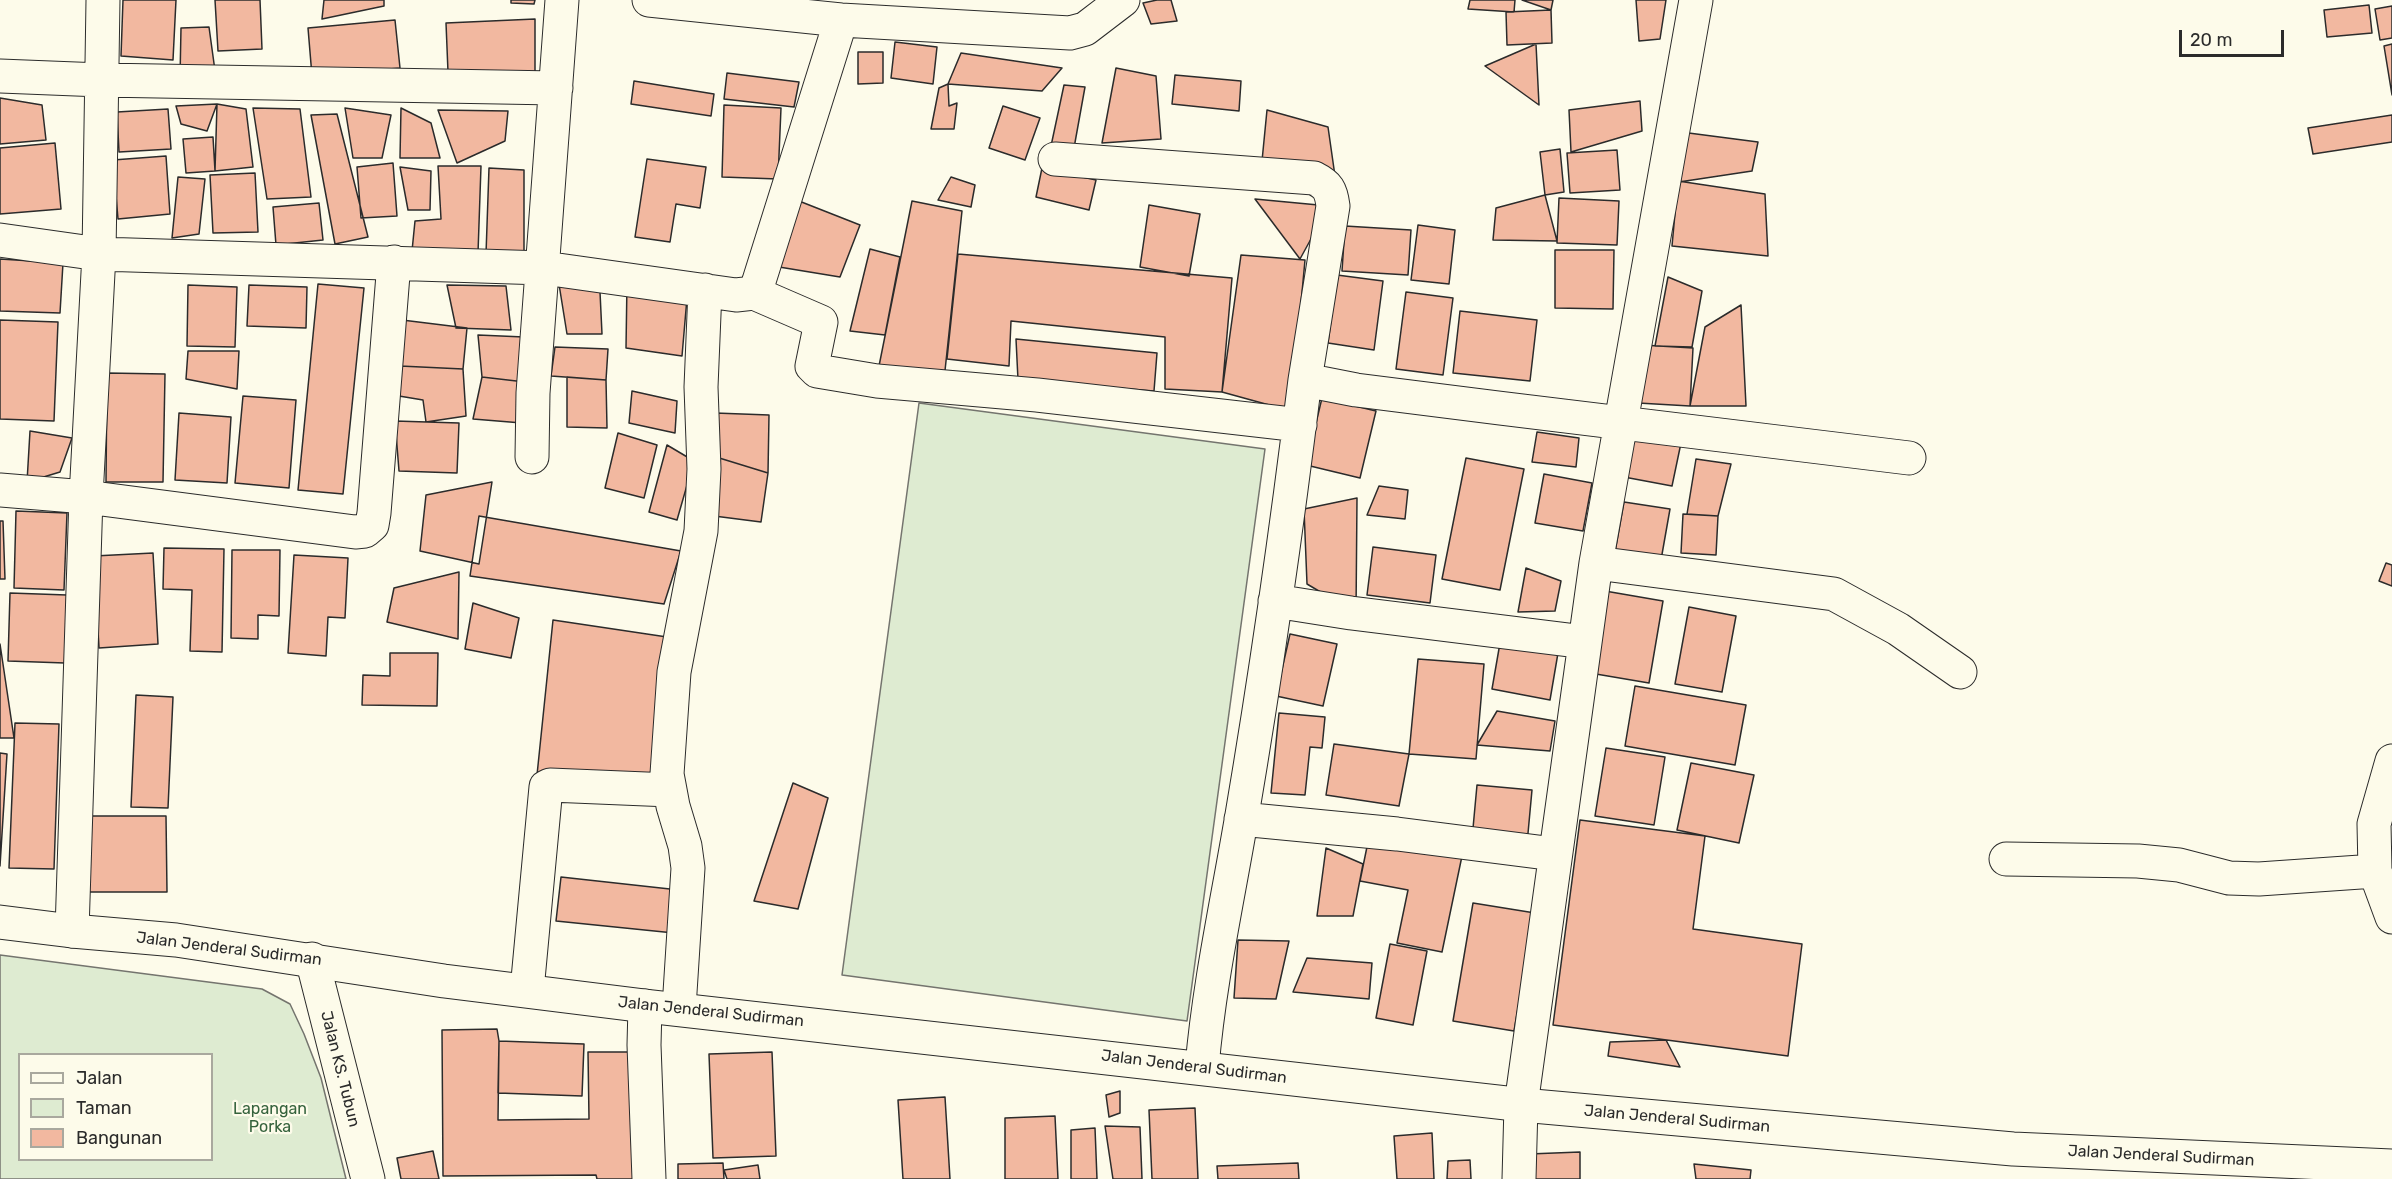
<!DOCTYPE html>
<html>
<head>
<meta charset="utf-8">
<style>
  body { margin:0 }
  #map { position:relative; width:2392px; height:1179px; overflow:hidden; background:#fdfbea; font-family:Rubik,sans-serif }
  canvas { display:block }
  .legend { position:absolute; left:18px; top:1053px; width:195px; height:108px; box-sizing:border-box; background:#fdfbea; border:2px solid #a9a89e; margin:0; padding:8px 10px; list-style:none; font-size:18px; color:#2b2b2b }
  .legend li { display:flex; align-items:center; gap:12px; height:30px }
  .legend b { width:30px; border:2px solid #a9a89e }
  .scale { position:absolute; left:2179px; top:30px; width:105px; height:27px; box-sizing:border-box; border:3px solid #2b2b2b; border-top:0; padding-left:8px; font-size:18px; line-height:21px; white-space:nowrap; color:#2b2b2b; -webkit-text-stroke:4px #fdfbea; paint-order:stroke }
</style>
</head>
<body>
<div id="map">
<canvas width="2392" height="1179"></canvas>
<ul class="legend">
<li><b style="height:8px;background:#fdfbea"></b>Jalan</li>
<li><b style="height:16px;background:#deebd1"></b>Taman</li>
<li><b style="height:16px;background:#f2b8a0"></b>Bangunan</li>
</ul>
<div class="scale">20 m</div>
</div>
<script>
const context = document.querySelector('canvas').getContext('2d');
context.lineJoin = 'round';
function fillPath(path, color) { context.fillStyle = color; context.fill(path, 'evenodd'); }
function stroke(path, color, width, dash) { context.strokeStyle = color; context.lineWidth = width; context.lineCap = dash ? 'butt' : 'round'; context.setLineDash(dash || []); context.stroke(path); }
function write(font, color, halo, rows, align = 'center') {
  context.font = font + ' Rubik,sans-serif'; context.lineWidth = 4.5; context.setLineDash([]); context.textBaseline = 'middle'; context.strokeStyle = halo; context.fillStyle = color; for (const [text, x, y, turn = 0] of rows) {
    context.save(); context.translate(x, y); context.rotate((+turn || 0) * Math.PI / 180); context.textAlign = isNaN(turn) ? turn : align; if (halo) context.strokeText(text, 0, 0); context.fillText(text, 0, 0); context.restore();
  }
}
const green = new Path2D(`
  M919 403 1265 449 1187 1021 842 975Z
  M0 955 262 989 290 1004 304 1034 321 1078 346 1179H0ZM212 1054V1160H20V1054Z`);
const building = new Path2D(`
  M123 0H176L173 60 121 56Z
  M215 0H260L262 49 218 51Z
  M324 0H384V6L322 19Z
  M511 0H535L534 4 511 3Z
  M1157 0H1171L1177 21 1151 24 1143 3Z
  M1470 0H1515L1514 12 1468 9Z
  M1522 0H1553L1551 10Z
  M1636 0H1666L1660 39 1639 41Z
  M2369 5 2372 33 2327 37 2324 10Z
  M2392 6V38L2380 40 2375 9Z
  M1551 10 1552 43 1507 45 1506 12Z
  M535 19V74L448 72 446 23Z
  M395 20 400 68 312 76 308 28Z
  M209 27 216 78H180L181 28Z
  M895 42 937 47 933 84 891 78Z
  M1536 44 1539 105 1485 66Z
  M2392 44V95L2384 46Z
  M858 52H883V83L858 84Z
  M961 53 1062 68 1042 91 948 84Z
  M1116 68 1156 76 1161 139 1102 143Z
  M727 73 799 82 794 107 724 99Z
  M1175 75 1241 81 1239 111 1172 104Z
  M634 81 714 94 711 116 631 104Z
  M948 84 949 106 957 103 954 129H931L939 88Z
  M1064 85 1085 87 1074 148 1051 146Z
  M0 98 42 105 46 140 0 144Z
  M1640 101 1642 131 1571 152 1569 110Z
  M217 104 246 109 253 167 215 171Z
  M217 104 207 131 181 124 176 106Z
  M724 105 781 108 778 179 722 177Z
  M1003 106 1040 118 1025 160 989 148Z
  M253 108 300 109 311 197 267 199Z
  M345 108 391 115 382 158H353Z
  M401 108 431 123 440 158H400Z
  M168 109 171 149 119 152 117 112Z
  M438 110 508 111 505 141 457 163Z
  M1267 110 1328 127 1335 176 1262 161Z
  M337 114 368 237 335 244 311 115Z
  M2392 115V142L2313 154 2308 128Z
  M1681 132 1758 142 1752 171 1679 182Z
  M213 137 215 171 186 173 183 139Z
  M55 143 61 209 0 214V148Z
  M1560 149 1564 192 1545 195 1540 152Z
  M1617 150 1620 190 1570 193 1567 153Z
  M166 156 170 214 118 219 113 160Z
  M647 159 706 167 700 208 676 204 670 242 635 237Z
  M393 163 397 216 361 218 357 167Z
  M438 166H481L478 253 412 251 415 221 441 219Z
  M400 167 431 171 430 210H408Z
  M489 168 524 170V251L486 254Z
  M1042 168 1096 180 1089 210 1036 197Z
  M255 173 258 232 213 233 210 175Z
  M178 177 205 179 199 234 172 238Z
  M951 177 975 185 971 207 938 200Z
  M1678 181 1765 194 1768 256 1672 246Z
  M1545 195 1557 241 1493 240 1496 208Z
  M1559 198 1619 201 1617 245 1557 243Z
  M1255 199 1329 206 1300 259Z
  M799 201 860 225 840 277 773 266Z
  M912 201 962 211 944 380 878 371Z
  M319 203 323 240 276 245 273 207Z
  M1149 205 1200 214 1189 276 1140 267Z
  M1418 225 1455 230 1449 284 1411 280Z
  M1345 226 1411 230 1408 275 1342 271Z
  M870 249 900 257 885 335 850 331Z
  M1555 250H1614L1613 309 1555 308Z
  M958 254 1232 278 1222 392 1165 389V337L1011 321 1009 366 947 359Z
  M1241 255 1305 260 1291 411 1222 392Z
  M0 259 63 263 60 313 0 311Z
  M1337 275 1383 281 1374 350 1328 343Z
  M1668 277 1702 291 1692 347 1655 346Z
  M558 278 600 292 602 334H567Z
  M627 282 687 298 682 356 626 348Z
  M318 284 364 288 343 494 298 490Z
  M188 285 237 287 235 347 187 346Z
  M249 285 307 287 306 328 247 326Z
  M447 285 506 286 511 330 456 328Z
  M1406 292 1453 298 1443 375 1396 369Z
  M1741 305 1746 406H1690L1705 327Z
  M1460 311 1537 320 1530 381 1453 373Z
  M0 320 58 322 54 421 0 419Z
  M402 320 467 328 463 369 400 366Z
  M478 335 524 337 525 382 482 377Z
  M1016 339 1157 353 1154 391 1018 380Z
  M1642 345 1693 348 1690 406 1638 403Z
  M555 347 608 349 606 380 551 376Z
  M188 351H239L237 389 186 379Z
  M400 366 463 369 466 416 426 422 423 400 393 395Z
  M107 373 165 374 163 482H106Z
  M482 377 525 382 522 423 473 419Z
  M567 377 606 380 607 428 567 427Z
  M632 391 677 401 675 433 629 423Z
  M243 396 296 400 289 488 235 483Z
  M1322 398 1376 411 1360 478 1306 465Z
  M179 413 231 417 227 483 175 480Z
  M715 413 769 415 768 473 716 457Z
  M395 421 459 423 457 473 399 471Z
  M30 431 72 438 60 472 27 482Z
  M1537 432 1579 438 1576 467 1532 462Z
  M618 433 657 445 644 498 605 488Z
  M1633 433 1681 443 1672 486 1624 477Z
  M667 445 694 461 677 520 649 512Z
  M716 457 768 473 761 522 714 516Z
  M1466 458 1524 469 1500 590 1442 579Z
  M1696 459 1731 464 1718 516 1687 514Z
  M1544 474 1592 483 1583 531 1535 523Z
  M492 482 479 564 420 551 426 495Z
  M1379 486 1408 490 1405 519 1367 515Z
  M1357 498 1356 613 1307 584 1304 509Z
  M1624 502 1670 509 1661 560 1615 552Z
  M16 511 67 513 64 590 14 588Z
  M1683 514 1718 516 1716 555 1681 553Z
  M479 516 681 551 664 604 470 576Z
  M0 521H3L5 579H0Z
  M1373 547 1436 555 1430 603 1367 595Z
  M164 548 224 549 222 652 190 651 192 590 163 589Z
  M232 550H280L279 616 258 615V639L231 638Z
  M153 553 158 644 99 648 94 556Z
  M294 555 348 558 345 618 328 617 326 656 288 653Z
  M2386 563 2392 565V586L2379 581Z
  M1526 568 1561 581 1555 611 1518 612Z
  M459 572 458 639 387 622 394 588Z
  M1605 591 1663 601 1649 683 1590 673Z
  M10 593 67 595 65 663 8 661Z
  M473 603 519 618 511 658 465 649Z
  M1689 607 1736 616 1722 692 1675 684Z
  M553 620 667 637 652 781 537 775Z
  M1290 634 1337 644 1323 706 1276 696Z
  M1500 643 1558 653 1550 700 1492 689Z
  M0 644 14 738H0Z
  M390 653H438L437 706 362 705 363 675 390 676Z
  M1418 659 1484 664 1476 759 1409 754Z
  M1635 686 1746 705 1735 765 1625 746Z
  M136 695 173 697 168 808 131 807Z
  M1497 711 1555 721 1550 751 1477 745Z
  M1279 713 1325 717 1322 748 1310 747 1305 795 1271 793Z
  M15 723 59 724 54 869 9 868Z
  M1334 744 1409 754 1399 806 1326 795Z
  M1606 748 1665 757 1654 825 1595 816Z
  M0 753 7 754 0 866Z
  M1691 763 1754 775 1739 843 1677 830Z
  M793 783 828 798 798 909 754 901Z
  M1477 785 1532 790 1527 844 1472 839Z
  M89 816H166L167 892H89Z
  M1580 820 1705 836 1693 929 1802 944 1788 1056 1553 1025Z
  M1369 837 1462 856 1442 952 1397 943 1408 890 1360 881Z
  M1326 848 1363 864 1353 916H1317Z
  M561 877 679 890 674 933 556 921Z
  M1473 903 1535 913 1514 1031 1453 1021Z
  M1238 940 1289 941 1276 999 1234 998Z
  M1390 944 1427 951 1413 1025 1376 1018Z
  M1307 958 1372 963 1369 999 1293 992Z
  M497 1029 499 1041 498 1120 589 1119 588 1052H636L637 1179H597L596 1175 443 1176 442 1030Z
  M1666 1040 1680 1067 1608 1056 1610 1042Z
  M499 1041 584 1044 582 1096 498 1093Z
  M772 1052 776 1156 713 1158 709 1054Z
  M1120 1091V1113L1109 1117 1106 1095Z
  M945 1097 950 1179H903L898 1100Z
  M1195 1108 1198 1179H1152L1149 1110Z
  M1055 1116 1058 1179H1005V1118Z
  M1105 1126 1140 1127 1142 1179H1113Z
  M1095 1128 1097 1179H1071V1130Z
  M1432 1133 1434 1179H1397L1394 1136Z
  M433 1151 439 1179H401L397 1158Z
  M1580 1152V1179H1529V1154Z
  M1470 1160 1471 1179H1447L1448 1161Z
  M723 1163 724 1179H678V1164Z
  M1298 1163 1299 1179H1218L1217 1166Z
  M1694 1164 1751 1170 1750 1179H1696Z
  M758 1165 760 1179H727L724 1170Z`);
const minor = new Path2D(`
  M649 0 841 20 1070 33 1085 29 1123 0
  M0 76 101 80 556 88
  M1055 159 1314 178C1328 185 1331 190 1333 206L1305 380
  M0 240 99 254 544 268 736 295 754 293 759 281 841 20
  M754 293 821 322 812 366 817 371 877 381 1037 395 1300 425
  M532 457 533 393 562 0
  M0 490 86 497 355 532 365 531 372 525 374 513 394 262
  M1596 563 1834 594 1898 629 1960 672
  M1275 601 1351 613 1585 642
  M1241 819 1397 834 1554 854
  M2006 859 2138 861 2179 865 2229 878 2259 879 2375 871 2392 917
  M2375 871 2374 824 2392 761
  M72 931 86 497 99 254 103 0
  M312 959 368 1179
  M527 990 546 787 550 785 670 790
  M645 1006 644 1045 649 1179
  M679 1008 688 868 685 846 673 806 667 774 674 672 701 531 704 469 701 387 705 290
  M1202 1067C1209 984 1227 903 1241 821 1266 674 1287 527 1305 380L1356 390 1499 408 1909 458
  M1519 1179 1521 1105 1596 563 1696 0`);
const major = new Path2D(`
  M0 922 72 931 176 940 444 981 645 1006 1533 1106 2013 1149 2392 1166`);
const streetNames = [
  ["Jalan Jenderal Sudirman",229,949,7],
  ["Jalan Jenderal Sudirman",711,1012,6],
  ["Jalan Jenderal Sudirman",1194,1067,7],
  ["Jalan KS. Tubun",340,1069,76],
  ["Jalan Jenderal Sudirman",1677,1119,5],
  ["Jalan Jenderal Sudirman",2161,1156,3]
];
const parkNames = [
  ["Lapangan",270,1109],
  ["Porka",270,1127]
];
fillPath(green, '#deebd1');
stroke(green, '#74746e', 1.5);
fillPath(building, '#f2b8a0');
stroke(building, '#2b2b2b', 1.5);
stroke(minor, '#2b2b2b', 35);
stroke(major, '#2b2b2b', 35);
stroke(minor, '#fdfbea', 33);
stroke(major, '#fdfbea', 33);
write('16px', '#2b2b2b', '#fdfbea', streetNames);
write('16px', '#34623c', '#fdfbea', parkNames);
</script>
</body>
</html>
